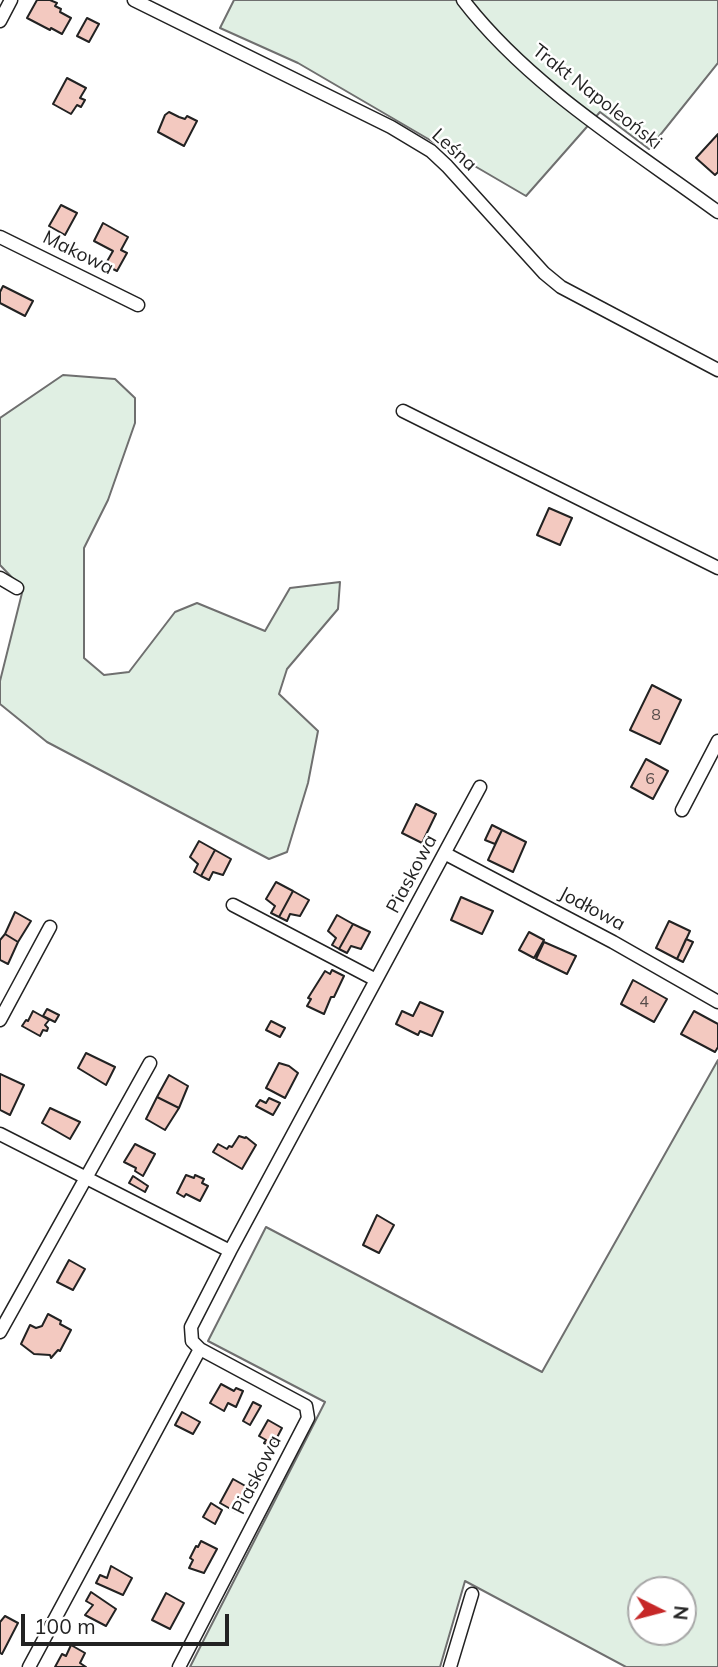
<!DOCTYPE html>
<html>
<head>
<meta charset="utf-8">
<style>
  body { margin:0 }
  #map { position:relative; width:718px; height:1667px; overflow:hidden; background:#fff; font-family:Mulish,sans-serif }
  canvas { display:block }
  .north { position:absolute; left:627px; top:1576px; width:70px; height:70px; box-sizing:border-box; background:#fff; border:2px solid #a7a7a7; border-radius:50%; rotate:96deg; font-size:19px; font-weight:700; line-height:28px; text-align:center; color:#222 }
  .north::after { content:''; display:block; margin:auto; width:24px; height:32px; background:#c62828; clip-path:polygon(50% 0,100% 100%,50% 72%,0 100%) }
  .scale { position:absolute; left:21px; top:1614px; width:208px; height:32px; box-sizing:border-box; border:4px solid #222; border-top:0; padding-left:9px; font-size:21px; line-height:24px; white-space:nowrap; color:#222; -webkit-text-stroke:5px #fff; paint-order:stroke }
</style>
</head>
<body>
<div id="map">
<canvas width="718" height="1667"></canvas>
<div class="north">N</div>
<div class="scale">100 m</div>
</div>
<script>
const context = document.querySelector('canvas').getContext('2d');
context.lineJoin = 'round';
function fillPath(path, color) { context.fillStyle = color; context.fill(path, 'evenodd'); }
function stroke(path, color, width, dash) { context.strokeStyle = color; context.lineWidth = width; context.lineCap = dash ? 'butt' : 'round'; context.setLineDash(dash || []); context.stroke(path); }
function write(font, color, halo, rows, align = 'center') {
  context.font = font + ' Mulish,sans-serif'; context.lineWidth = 5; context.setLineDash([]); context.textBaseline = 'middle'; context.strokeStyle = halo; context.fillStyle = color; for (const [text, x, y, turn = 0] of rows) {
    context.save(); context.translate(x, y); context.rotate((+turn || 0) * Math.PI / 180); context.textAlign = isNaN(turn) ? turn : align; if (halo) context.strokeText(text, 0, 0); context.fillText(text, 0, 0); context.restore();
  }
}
const green = new Path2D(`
  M234 0H718V63L649 149 600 112 526 196 298 63 220 28Z
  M63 375 115 379 135 398V423L108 500 84 548V658L104 675 129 672 175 612 197 603 265 631 290 588 340 582 338 609 287 669 279 694 318 731 308 783 287 852 269 859 47 742 0 704V681L23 589 0 565V418Z
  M718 1060V1667H626L465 1581 440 1667H190L325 1402 208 1341 266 1227 542 1372ZM641 1590H683V1632H641Z`);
const building = new Path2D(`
  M37 0H50L57 3 55 6 61 9 60 12 71 18 62 34 51 28 50 30 27 18Z
  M87 18 99 24 89 42 77 36Z
  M67 78 86 88 80 98 85 100 81 107 77 105 71 114 53 104Z
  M169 112 179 117 185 119 187 116 197 121 184 146 158 132 165 115Z
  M718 134V172L715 175 696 158Z
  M61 205 77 213 65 235 49 226Z
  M103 223 128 237 121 250 127 253 117 271 105 265 113 251 94 241Z
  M3 286 33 301 25 316 0 303V292Z
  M549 508 572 518 560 545 537 535Z
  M652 685 681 700 660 744 630 730Z
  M646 759 668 771 653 799 631 787Z
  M416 804 436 814 422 843 402 833Z
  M492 825 502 830 495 844 485 840Z
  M502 830 526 842 513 872 488 860Z
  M199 841 215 850 201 876 194 872 198 864 190 857Z
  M215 850 231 859 223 875 213 872 209 880 201 876Z
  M276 882 293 891 279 917 271 913 275 906 266 899Z
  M293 891 309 900 300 916 290 914 287 921 279 917Z
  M461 897 493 911 482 934 451 920Z
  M15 912 31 921 18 942 5 934Z
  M337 915 353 924 339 949 332 945 336 938 328 931Z
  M669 921 690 931 677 959 656 948Z
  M353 924 370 932 361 949 351 946 347 953 339 949Z
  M529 932 544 940 534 958 519 950Z
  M5 934 18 942 8 964 0 960V940Z
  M686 939 693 942 683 962 677 959Z
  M544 942 576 956 567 974 536 959Z
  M332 970 344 976 334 997H331L324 1014 307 1006 311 999 308 998 325 971 330 974Z
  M633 980 667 999 654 1022 621 1004Z
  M420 1002 443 1012 432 1036 420 1031 418 1035 396 1024 402 1011 413 1016Z
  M47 1009 59 1015 55 1022 43 1016Z
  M33 1011 49 1020 45 1025 48 1028 47 1031 43 1030 40 1036 22 1026 26 1020 28 1021Z
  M694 1011 718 1024V1047L715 1052 681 1034Z
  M271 1021 285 1028 280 1037 266 1030Z
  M86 1053 115 1067 106 1085 78 1068Z
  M279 1063 289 1066 298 1073 285 1098 266 1088Z
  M0 1074 24 1085 10 1115 0 1110Z
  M169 1075 188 1086 179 1108 157 1097Z
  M157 1097 179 1108 165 1130 146 1119Z
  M269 1098 280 1103 273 1115 256 1106 260 1100 266 1103Z
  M50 1108 80 1122 70 1139 42 1123Z
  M239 1136 245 1138 246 1137 256 1145 242 1169 213 1152 218 1144 227 1149 229 1146 232 1147Z
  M135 1144 155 1154 143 1176 135 1171 136 1168 124 1162Z
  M186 1175 194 1178 195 1175 204 1179 202 1183 208 1186 200 1201 186 1194 184 1197 177 1193Z
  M133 1176 148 1186 145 1192 129 1183Z
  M377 1215 394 1225 379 1253 363 1245Z
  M69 1260 85 1269 73 1290 57 1282Z
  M48 1314 61 1321 60 1324 71 1330 60 1351 58 1350 51 1358 50 1355 34 1354 21 1344 30 1325 36 1328 42 1326Z
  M221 1384 234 1391 236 1388 243 1391 236 1407 228 1403 224 1411 210 1403Z
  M253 1402 261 1406 250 1425 243 1421Z
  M182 1412 200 1422 193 1434 175 1425Z
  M268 1420 282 1428 272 1447 264 1443 266 1440 259 1436Z
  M233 1479 249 1488 236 1512 220 1503Z
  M211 1503 222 1510 215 1524 203 1517Z
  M201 1541 217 1549 204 1573 189 1568 193 1560 190 1558 196 1546 198 1547Z
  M111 1566 132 1578 123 1595 96 1583 100 1575 107 1578Z
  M91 1592 116 1609 106 1626 85 1615 93 1605 86 1601Z
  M166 1593 184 1603 170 1629 152 1620Z
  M5 1616 18 1623 2 1654 0 1653V1622Z
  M71 1645 85 1653 80 1663 86 1667H55L62 1654 66 1656Z`);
const minor = new Path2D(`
  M134 0 391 127 431 151 447 166 544 273 561 287 718 370
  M463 0C529 86 631 148 718 212
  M0 21 11 0
  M0 237 138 305
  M403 411 718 568
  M0 578 17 588
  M682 810 718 741
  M446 854 613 942 718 1002
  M233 905 376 980
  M0 1020 50 927
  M0 1134 230 1251 480 787
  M0 1332 150 1063
  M29 1667 200 1349
  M179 1667 308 1418 306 1406 200 1349 192 1341 191 1327 230 1251
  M450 1667 472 1594`);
const numberNames = [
  ["8",656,715],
  ["6",650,779],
  ["4",644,1002]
];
const streetNames = [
  ["Trakt Napoleoński",597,97,38],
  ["Leśna",454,150,42],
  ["Makowa",78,253,26],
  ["Piaskowa",412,874,-62],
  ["Jodłowa",592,909,28],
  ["Piaskowa",257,1475,-63]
];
fillPath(green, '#e0efe3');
stroke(green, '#6f6f6f', 2);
fillPath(building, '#f3c9c0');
stroke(building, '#222', 2);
stroke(minor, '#222', 15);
stroke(minor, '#fff', 12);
write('16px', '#564c4a', null, numberNames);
write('19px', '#222', '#fff', streetNames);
</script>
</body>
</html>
